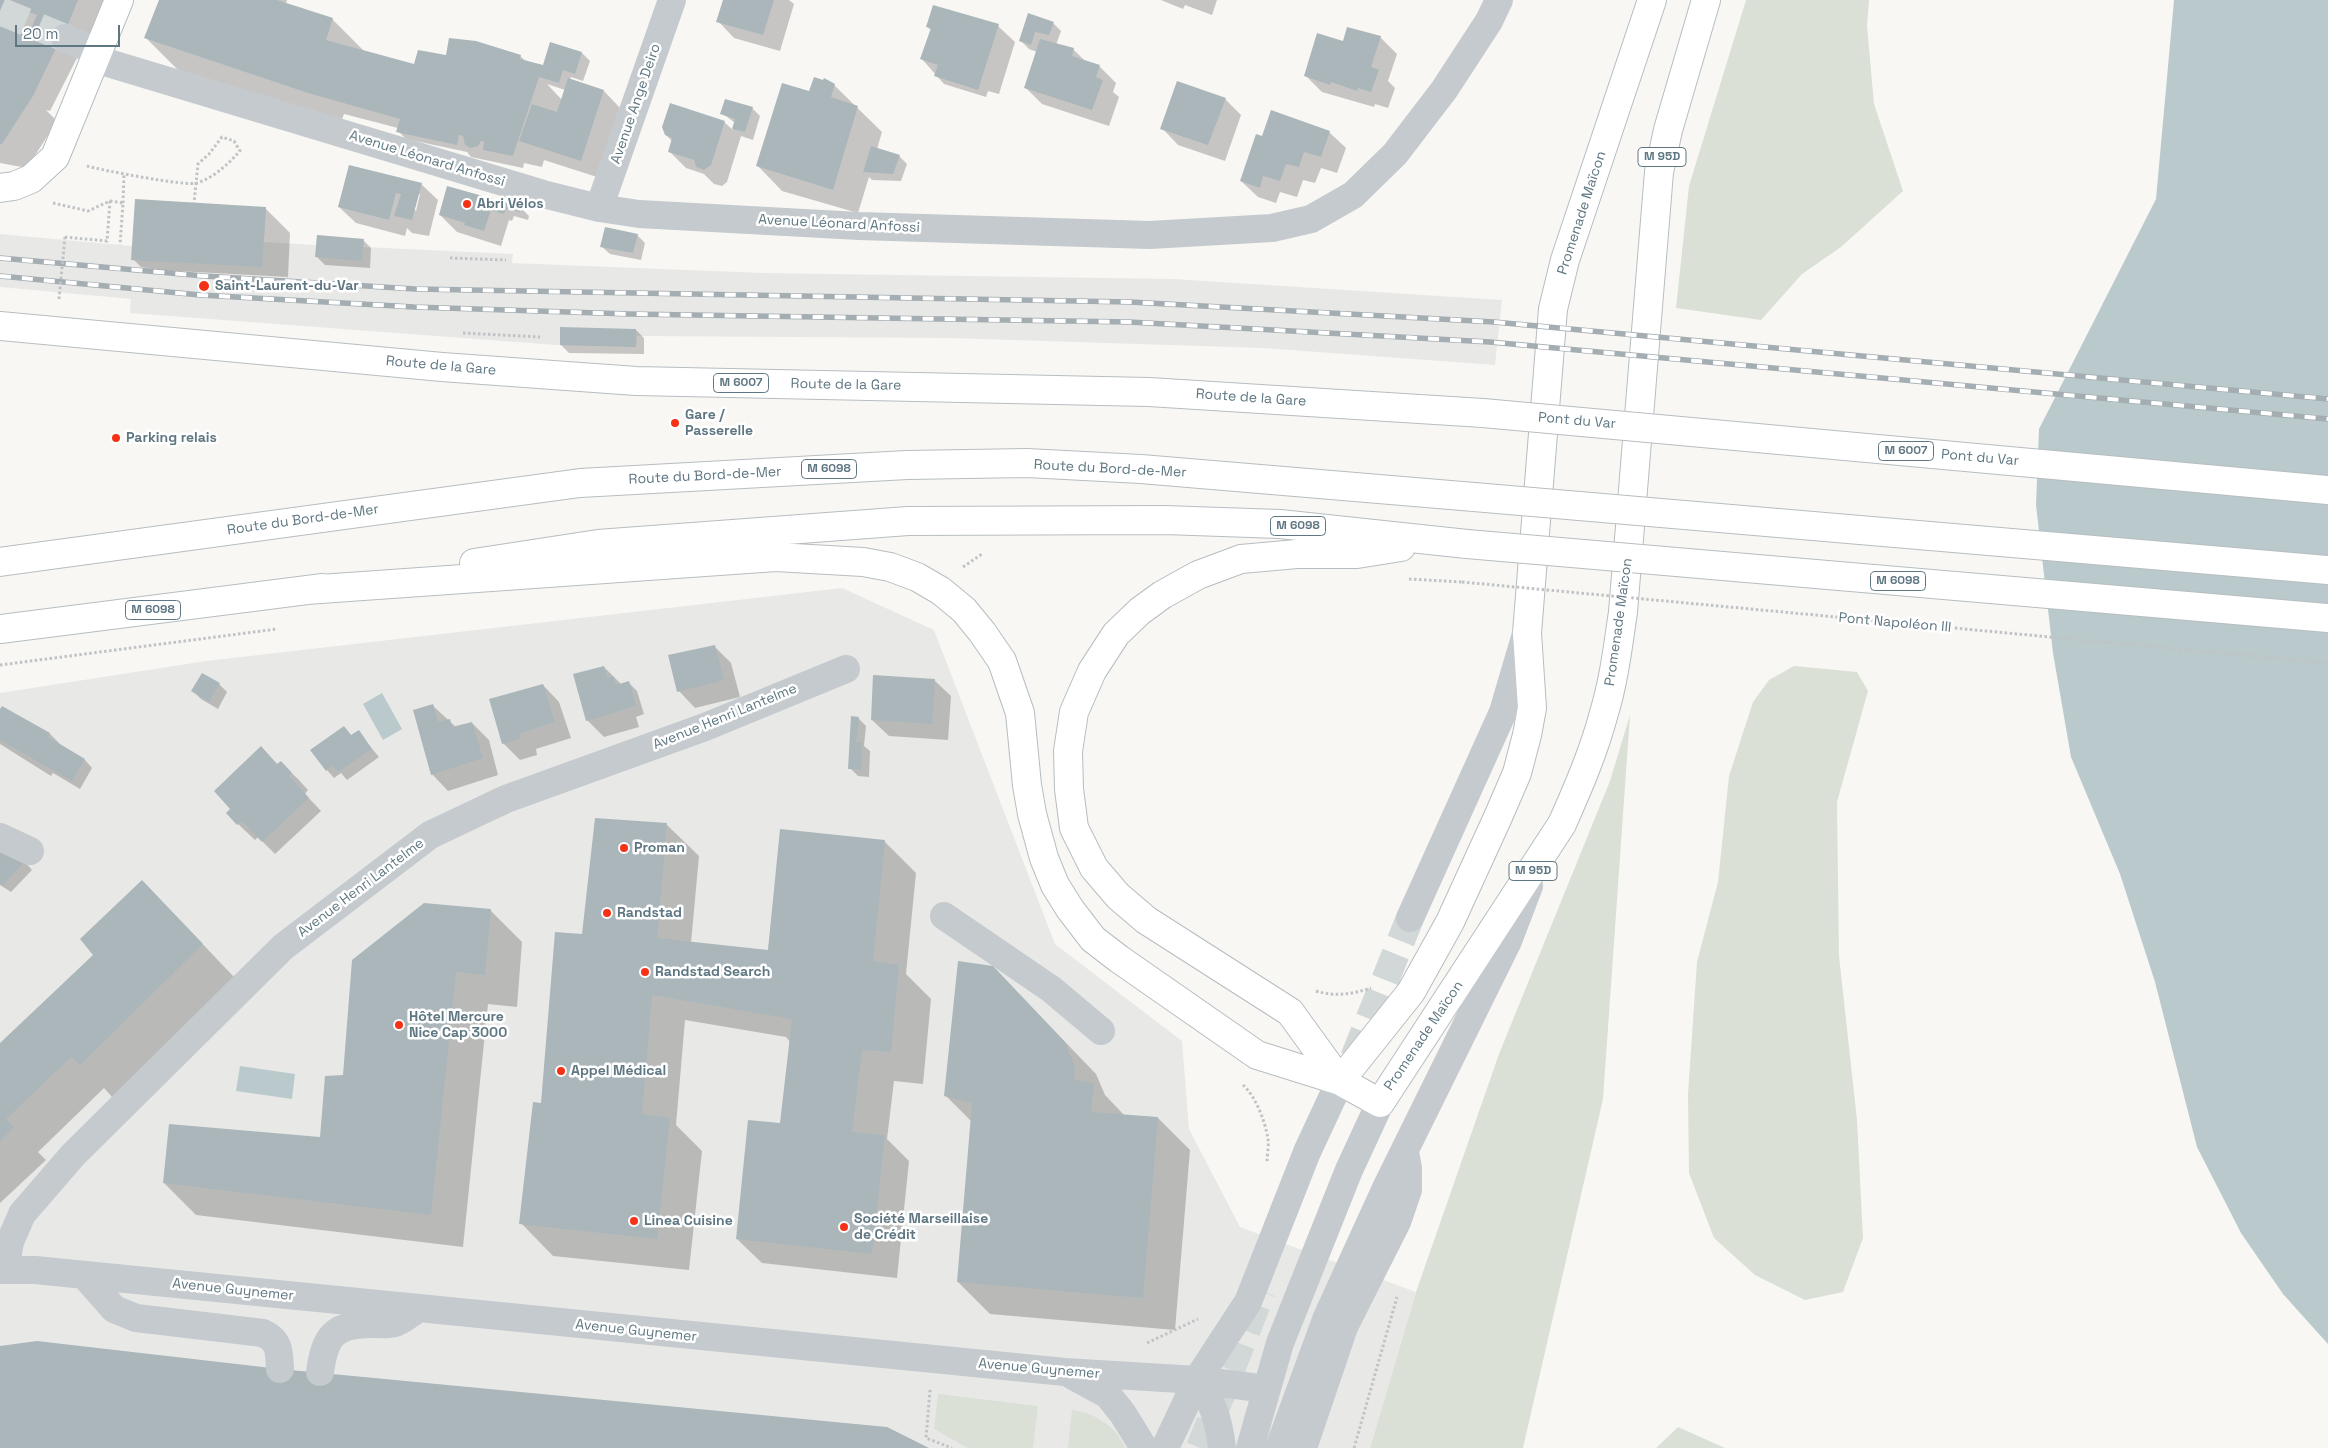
<!DOCTYPE html>
<html>
<head>
<meta charset="utf-8">
<style>
  body { margin:0 }
  #map { position:relative; width:2328px; height:1448px; overflow:hidden; background:#f8f7f4; font-family:"Space Grotesk",sans-serif }
  canvas { display:block }
  .scale { position:absolute; left:15px; top:25px; width:105px; height:22px; box-sizing:border-box; border:2px solid #5f7782; border-top:0; padding-left:6px; font-size:15px; line-height:18px; white-space:nowrap; color:#5f7782; -webkit-text-stroke:4px #fff; paint-order:stroke }
</style>
</head>
<body>
<div id="map">
<canvas width="2328" height="1448"></canvas>
<div class="scale">20 m</div>
</div>
<script>
const context = document.querySelector('canvas').getContext('2d');
context.lineJoin = 'round';
function fillPath(path, color) { context.fillStyle = color; context.fill(path, 'evenodd'); }
function stroke(path, color, width, dash) { context.strokeStyle = color; context.lineWidth = width; context.lineCap = dash ? 'butt' : 'round'; context.setLineDash(dash || []); context.stroke(path); }
function write(font, color, halo, rows, align = 'center') {
  context.font = font + ' "Space Grotesk",sans-serif'; context.lineWidth = 5; context.setLineDash([]); context.textBaseline = 'middle'; context.strokeStyle = halo; context.fillStyle = color; for (const [text, x, y, turn = 0] of rows) {
    context.save(); context.translate(x, y); context.rotate((+turn || 0) * Math.PI / 180); context.textAlign = isNaN(turn) ? turn : align; if (halo) context.strokeText(text, 0, 0); context.fillText(text, 0, 0); context.restore();
  }
}
const built = new Path2D(`
  M266 207 264 242 316 245 317 235 364 239 363 247 513 254 512 263 763 273 1174 279 1502 300 1495 365 1263 348 950 338 637 336 636 347 556 345 130 313 131 299 0 287V234L132 246Z
  M842 588 934 630 1055 944 1182 1041 1189 1129 1240 1227 1416 1292 1370 1448H0V693L206 661Z`);
const green = new Path2D(`
  M1746 0H1869L1867 26 1874 104 1903 191 1841 247 1802 274 1761 320 1676 308 1689 186Z
  M1794 666 1857 672 1868 691 1837 802 1839 956 1857 1120 1863 1238 1843 1292 1805 1300 1755 1275 1714 1238 1689 1173 1688 1094 1697 962 1718 882 1729 776 1753 702 1769 680Z
  M1630 715 1603 1099 1523 1448H1370L1416 1292 1499 1054 1610 781Z
  M938 1394 1038 1406 1033 1448H968L934 1429Z
  M1072 1410C1093 1412 1118 1427 1125 1448H1068Z
  M1678 1427 1725 1448H1656Z`);
const water = new Path2D(`
  M2174 0H2328V1344L2283 1294 2241 1233 2197 1147 2155 982 2120 874 2071 757 2053 653 2036 505 2039 429 2156 199Z
  M382 693 402 729 383 740 363 704Z
  M240 1066 295 1074 292 1099 236 1091Z`);
const shadow = new Path2D(`
  M0 0H113L78 56 50 111 46 110 57 121 27 168 0 163Z
  M160 0H287L286 4 332 19 365 52 415 66 446 57 520 56 527 62 544 66 551 44 582 53 590 61 583 81 571 77 570 80 604 91 620 108 597 177 544 160 542 167 524 163 523 168 471 157 467 152 406 139 398 131V128L344 114 340 125 178 70 146 38ZM547 84 565 90 562 100Z
  M724 0H789L794 4 780 51 734 38 718 21Z
  M1161 0H1217L1212 15 1185 5 1183 9Z
  M1029 15 1053 23 1061 31 1056 45 1074 50 1086 62 1100 67 1116 83 1113 92 1119 97 1109 126 1042 104 1025 87 1037 52 1029 49 1021 41Z
  M998 26 1015 42 999 94 988 91 986 97 944 84 921 58 931 30 927 27Z
  M1380 37 1397 54 1388 81 1395 88 1388 108 1375 104 1374 107 1322 92 1305 75 1344 43Z
  M834 85 882 132 877 149 899 156 907 164 901 181 872 180 869 177 858 213 782 191 758 166 810 93Z
  M1225 99 1241 115 1225 161 1178 145 1162 128Z
  M752 108 760 116 753 140 741 136 727 182 722 186 714 184 704 174 686 168 669 151 673 142 666 135 724 122 733 130 735 123 722 113Z
  M1329 132 1346 148 1337 173 1321 168 1315 183 1303 180 1297 197 1280 192 1276 203 1258 197 1241 181 1263 138Z
  M421 184 438 200 429 236 412 233 407 228 405 236 356 223 339 207ZM418 194H420L416 211 414 209Z
  M448 188 521 208 529 216 528 220 514 216 512 221 509 220 501 246 457 232 440 215Z
  M265 208 290 233 288 277 158 270 141 267 133 259Z
  M637 235 645 243 641 260 610 254 601 246Z
  M363 240 371 248 370 268 325 265 317 257Z
  M636 330 644 338V354L569 353 561 345Z
  M714 646 731 663 740 697 695 708 679 691Z
  M604 667 621 684 629 683 637 691 644 714 636 717 639 727 604 737 587 720Z
  M934 680 951 696 948 740 889 736 872 720Z
  M219 684 227 692 218 709 201 699 193 691Z
  M543 685 559 702 571 738 536 749 537 755 520 760 503 743Z
  M433 706 456 727 472 723 489 740 498 775 448 791 432 774Z
  M3 707 50 734 63 747 85 760 92 768 80 789 53 773 51 776 0 744V712Z
  M858 718 866 726 864 746 870 751 869 777 858 776 850 768Z
  M344 728 352 736 358 732 379 757 347 780 341 773 334 778 327 770Z
  M261 748 278 765 281 763 298 779 308 790 305 794 321 811 275 854 258 837 255 840 238 824Z
  M666 824 699 856 691 943 768 952 781 830 884 841 916 873 906 974 931 999 923 1084 894 1081 887 1139 909 1161 897 1278 762 1263 737 1239 784 1125 790 1042 786 1037 685 1020 676 1125 702 1151 689 1270 553 1256 521 1223 542 1105 583 935Z
  M0 851 25 862 32 870 11 892 0 885Z
  M490 910 522 942 517 1007 488 1004 463 1247 196 1215 164 1183 321 1139 344 1076Z
  M174 914 234 977 112 1097 104 1088 38 1152 46 1160 0 1203V1045L95 955Z
  M993 967 1096 1074 1105 1095 1125 1116 1158 1118 1190 1150 1175 1330 990 1314 958 1282 972 1122 945 1095Z`);
const building = new Path2D(`
  M0 0H78L60 44H58L33 96 2 144H0ZM24 10 37 15 30 31 16 26Z
  M159 0H277L333 18 326 40 414 64 418 50 446 55 449 38 476 41 521 55 520 59 543 65 550 42 582 52 575 74 563 70 559 83 539 77 513 156 483 150 484 141H481L478 146 470 148 465 145 463 136 459 135 457 145 396 132 400 119 308 93 144 38Z
  M723 0H774L763 35 716 22Z
  M933 5 999 24 978 90 934 76 938 65 920 59 931 28 926 27Z
  M1028 13 1054 22 1049 35 1035 32 1031 45 1019 41Z
  M1347 27 1381 36 1371 67 1379 70 1371 92 1358 88 1357 91 1331 82 1330 85 1304 76 1317 33 1343 41Z
  M1040 39 1074 48 1072 56 1100 65 1096 77 1103 80 1092 110 1024 88Z
  M814 77 823 80 824 78 835 84 831 97 858 106 833 190 756 166 782 83 809 91Z
  M568 78 604 90 581 161 519 141 532 104 557 112Z
  M1177 81 1226 98 1208 145 1160 129Z
  M725 99 753 107 745 132 732 129 735 119 720 114Z
  M670 103 725 121 711 165 704 170 696 167 694 160 668 152 672 138 665 135 662 127Z
  M1271 110 1330 131 1321 157 1304 152 1299 167 1286 164 1280 181 1263 176 1260 188 1240 181 1256 134 1262 136Z
  M871 146 900 155 893 174 863 172Z
  M349 165 422 183 412 220 394 216 401 194 396 193 389 220 338 207Z
  M447 186 522 207 520 212 506 209 504 214 491 210 484 231 464 225 465 223 439 215Z
  M135 199 266 207 262 267 131 260Z
  M605 227 638 234 633 253 600 247Z
  M317 235 364 239 362 261 315 257Z
  M560 327 636 329V347L560 345Z
  M715 645 724 680 677 692 668 655Z
  M604 666 607 678 613 676 616 685 629 681 636 706 586 721 573 674Z
  M202 673 220 683 209 702 191 691Z
  M873 675 935 679 932 724 871 720Z
  M543 684 555 722 520 733 521 738 502 744 489 699Z
  M433 704 438 722 450 719 452 727 472 722 483 758 431 775 413 710Z
  M2 706 50 733 48 737 85 759 72 781 0 740V709Z
  M851 716 859 717 856 742H862L861 769H848Z
  M344 726 351 735 359 730 372 749 338 772 333 766 326 771 310 750Z
  M261 746 277 764 281 761 292 773 289 776 309 798 262 842 242 821 237 825 226 813 230 809 214 791Z
  M595 818 667 823 657 938 768 950 780 829 885 840 873 961 899 965 891 1052 862 1050 852 1132 885 1135 872 1254 736 1239 748 1120 780 1123 792 1019 652 995 642 1114 670 1118 657 1239 519 1224 533 1102 541 1103 555 932 582 934Z
  M0 850 25 861 3 885 0 883Z
  M142 880 203 944 80 1065 71 1057 6 1119 14 1127 0 1141V1043L93 955 80 939Z
  M424 903 491 909 485 975 456 972 431 1215 163 1183 169 1124 320 1137 325 1076 343 1075 352 960Z
  M958 961 993 966 1064 1041 1075 1066 1074 1080 1094 1083 1091 1112 1158 1117 1143 1298 957 1282 972 1103 944 1096Z
  M37 1341 280 1369 887 1427 929 1448H0V1346Z`);
const minorTunnel = new Path2D(`
  M0 11 65 38
  M1354 1058 1410 918
  M1200 1448 1262 1291`);
const path = new Path2D(`
  M87 166C101 170 188 187 197 183 215 177 228 164 240 151L234 141 222 137 209 154 198 164 194 203
  M110 201 123 203 120 245
  M53 203 88 211 110 201 107 241 65 237
  M123 203 124 174
  M450 258 506 260
  M463 333 540 337
  M963 567 982 554
  M1409 579 1462 582
  M0 665 277 629
  M1316 991C1335 997 1353 994 1371 988
  M1243 1085C1256 1097 1265 1121 1268 1139 1269 1146 1267 1155 1267 1162
  M1147 1343 1198 1319
  M930 1390 926 1438 952 1448
  M1354 1448 1397 1297`);
const minor = new Path2D(`
  M65 38 98 52
  M95 59 543 194 599 208 639 214 859 226 1150 235 1272 228 1311 219 1353 195 1395 154 1444 90 1489 21 1499 0
  M599 208 672 0
  M0 837 30 851
  M944 916 1051 989 1101 1031
  M1410 918 1503 712 1526 634
  M0 1270H35L1065 1372 1197 1380 1267 1389
  M5 1270 10 1242 22 1214 73 1155 283 947 430 835 506 799 705 727 846 669
  M84 1275 114 1309 136 1318 263 1333C280 1341 279 1351 280 1369
  M320 1372C325 1336 334 1324 372 1324 379 1324 388 1325 395 1323 401 1321 407 1316 412 1313
  M1073 1376 1108 1395 1123 1414 1144 1448
  M1197 1380C1213 1401 1219 1422 1222 1448
  M1165 1448 1197 1380 1248 1302 1307 1152 1340 1081
  M1250 1448 1280 1343 1349 1170 1380 1103
  M1279 1448 1327 1317 1386 1188 1508 941 1529 886
  M1303 1448 1344 1327 1397 1222 1408 1190V1168L1405 1152`);
const major = new Path2D(`
  M0 188 14 186 31 179 55 157 119 0
  M0 326 442 367 636 381 1149 392 1483 413
  M0 562 580 483 907 465 1027 463 1141 469 1474 497
  M474 563 598 544 908 521 1164 520 1280 524 1467 544
  M306 590 776 557 863 562 890 567 917 577 941 591 964 610 982 632 1002 661 1020 713 1027 785 1032 814 1044 858 1055 885 1070 909 1093 939 1119 959 1257 1055 1340 1081 1380 1103 1562 824C1578 788 1594 751 1604 713 1614 680 1618 646 1623 612L1659 172 1668 130 1706 0
  M0 629 323 588
  M1340 1081 1411 992 1450 922 1498 817 1517 773 1527 735 1532 708 1527 633 1553 309 1565 260 1652 0
  M1340 1081 1290 1012 1146 920 1118 896 1094 868 1074 828 1069 789 1068 751 1074 712 1092 671 1116 634 1140 611 1162 595 1198 575 1241 559 1297 554H1357L1401 547`);
const rail = new Path2D(`
  M0 258 204 276 415 289 1130 302 1494 322 2328 399
  M0 276 200 295 414 307 629 314 1129 322 1490 342 2328 419`);
const pathBridge = new Path2D(`
  M59 299 65 237
  M1462 582 2328 663`);
const majorBridge = new Path2D(`
  M1483 413 2328 490
  M1474 497 2328 570
  M1467 544 2328 618`);
const markers = [
  [467,204,5,"#f53217"],
  [204,286,6,"#f53217"],
  [675,423,5,"#f53217"],
  [116,438,5,"#f53217"],
  [624,848,5,"#f53217"],
  [607,913,5,"#f53217"],
  [645,972,5,"#f53217"],
  [399,1025,5,"#f53217"],
  [561,1071,5,"#f53217"],
  [634,1221,5,"#f53217"],
  [844,1227,5,"#f53217"]
];
const shields = [
  [1662,157,48],
  [741,383,55],
  [1906,451,55],
  [829,469,55],
  [1298,526,55],
  [1898,581,55],
  [153,610,55],
  [1533,871,48]
];
const shieldNames = [
  ["M 95D",1662,157],
  ["M 6007",741,383],
  ["M 6007",1906,451],
  ["M 6098",829,469],
  ["M 6098",1298,526],
  ["M 6098",1898,581],
  ["M 6098",153,610],
  ["M 95D",1533,871]
];
const streetNames = [
  ["Avenue Ange Deiro",636,104,-71],
  ["Avenue Léonard Anfossi",427,159,17],
  ["Promenade Maïcon",1582,213,-72],
  ["Avenue Léonard Anfossi",839,224,3],
  ["Route de la Gare",441,366,5],
  ["Route de la Gare",846,385,1],
  ["Route de la Gare",1251,398,4],
  ["Pont du Var",1577,421,5],
  ["Pont du Var",1980,458,5],
  ["Route du Bord-de-Mer",1110,469,3],
  ["Route du Bord-de-Mer",705,476,-3],
  ["Route du Bord-de-Mer",303,520,-8],
  ["Promenade Maïcon",1619,622,-82],
  ["Pont Napoléon III",1895,623,5],
  ["Avenue Henri Lantelme",725,717,-22],
  ["Avenue Henri Lantelme",361,888,-37],
  ["Promenade Maïcon",1424,1036,-56],
  ["Avenue Guynemer",233,1290,6],
  ["Avenue Guynemer",636,1331,6],
  ["Avenue Guynemer",1039,1369,5]
];
const poiNames = [
  ["Abri Vélos",477,204],
  ["Saint-Laurent-du-Var",215,286],
  ["Gare /",685,415],
  ["Passerelle",685,431],
  ["Parking relais",126,438],
  ["Proman",634,848],
  ["Randstad",617,913],
  ["Randstad Search",655,972],
  ["Hôtel Mercure",409,1017],
  ["Nice Cap 3000",409,1033],
  ["Appel Médical",571,1071],
  ["Société Marseillaise",854,1219],
  ["de Crédit",854,1235],
  ["Linea Cuisine",644,1221]
];
fillPath(built, '#e8e9e7');
fillPath(green, '#dae0d5');
fillPath(water, '#bacacc');
fillPath(shadow, '#0003');
fillPath(building, '#aab6ba');
stroke(minorTunnel, '#d2d7d8', 28, [28, 14]);
stroke(major, '#b7bdc0', 30);
stroke(path, '#c0c3c5', 3, [2.5, 2.5]);
stroke(minor, '#c4cacd', 28);
stroke(major, '#fff', 28);
stroke(rail, '#a4adb2', 5.5);
stroke(rail, '#fff', 4, [11]);
stroke(majorBridge, '#b7bdc0', 30, []);
stroke(pathBridge, '#c0c3c5', 3, [2.5, 2.5]);
stroke(majorBridge, '#fff', 28);
for (const [x, y, r, color] of markers) { const dot = new Path2D(); dot.arc(x, y, r, 0, 2 * Math.PI); context.fillStyle = color; context.fill(dot); stroke(dot, '#fff', 2); }
for (const [x, y, w] of shields) { const box = new Path2D(); box.roundRect(x - w / 2, y - 9.5, w, 19, 4); context.fillStyle = '#fff'; context.fill(box); stroke(box, '#5f7782', 1); }
write('bold 12px', '#5f7782', null, shieldNames);
write('14px', '#5f7782', '#fff', streetNames);
write('bold 14px', '#5f7782', '#fff', poiNames, 'left');
</script>
</body>
</html>
